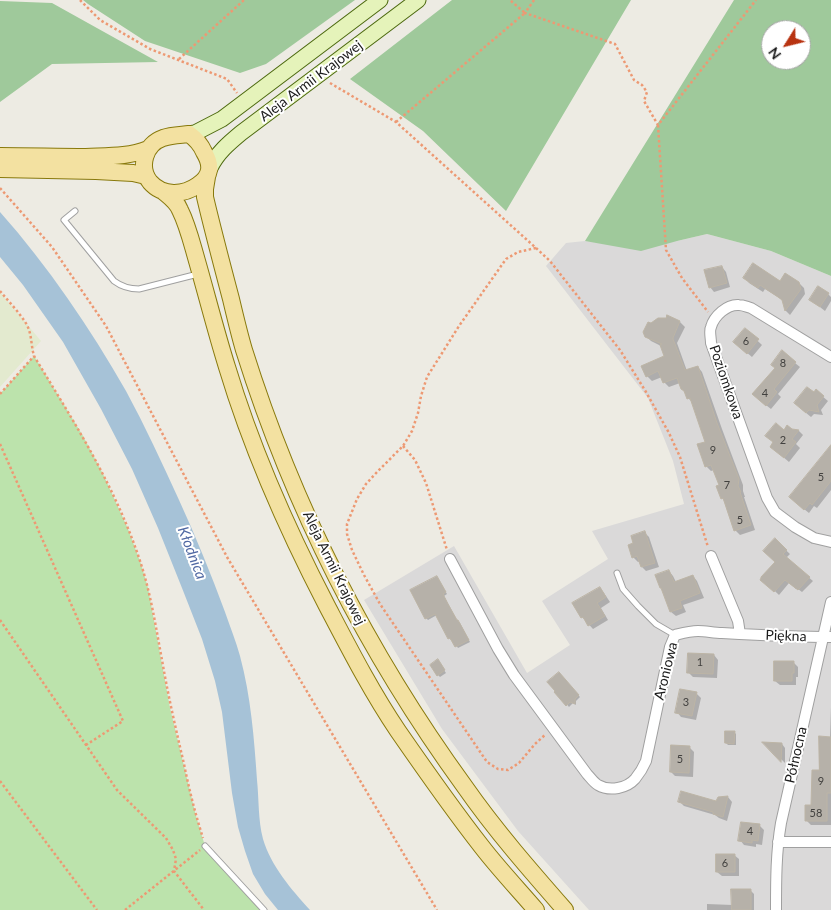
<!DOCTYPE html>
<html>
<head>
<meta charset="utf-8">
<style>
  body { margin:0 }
  #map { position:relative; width:831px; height:910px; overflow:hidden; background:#edebe3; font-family:Lato,sans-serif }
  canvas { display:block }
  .north { position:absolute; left:761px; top:20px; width:50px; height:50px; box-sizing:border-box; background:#fff; border:1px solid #a4a4a4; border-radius:50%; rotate:234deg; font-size:14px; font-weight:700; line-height:20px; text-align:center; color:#1c1c1c }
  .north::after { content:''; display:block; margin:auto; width:18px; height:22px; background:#b83311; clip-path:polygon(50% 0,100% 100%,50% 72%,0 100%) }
</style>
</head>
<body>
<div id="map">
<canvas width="831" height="910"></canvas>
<div class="north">N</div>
</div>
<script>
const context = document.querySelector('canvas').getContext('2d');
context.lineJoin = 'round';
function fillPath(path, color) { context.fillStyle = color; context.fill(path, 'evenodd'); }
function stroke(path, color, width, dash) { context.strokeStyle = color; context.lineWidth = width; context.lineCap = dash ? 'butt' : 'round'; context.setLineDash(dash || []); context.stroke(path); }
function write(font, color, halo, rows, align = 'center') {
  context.font = font + ' Lato,sans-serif'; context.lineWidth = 4; context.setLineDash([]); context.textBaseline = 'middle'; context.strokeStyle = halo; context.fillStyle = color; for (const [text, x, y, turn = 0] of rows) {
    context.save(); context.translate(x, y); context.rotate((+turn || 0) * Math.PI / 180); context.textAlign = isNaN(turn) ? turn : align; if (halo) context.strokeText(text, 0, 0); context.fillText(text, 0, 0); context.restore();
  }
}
const residential = new Path2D(`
  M707 234 771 251 831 276V910H589L518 831 442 729 364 600 454 546 527 673 570 645 542 601 608 559 592 531 684 504 673 461 648 398 546 266 566 243 585 241 602 243 677 241Z`);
const farmland = new Path2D(`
  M0 292 41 341 0 387Z`);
const grass = new Path2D(`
  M34 356 83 436 103 474 128 529 141 564 148 588 170 708 196 816 205 846 265 910H0V394Z`);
const forest = new Path2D(`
  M83 0H355L266 64 240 73 145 41 88 4Z
  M452 0H631L506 211 423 131 350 79Z
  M734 0H831V276L771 251 707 234 677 241 641 251 585 241ZM771 30H801V60H771Z
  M0 1 52 3 158 62 52 64 0 102Z`);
const water = new Path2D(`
  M0 212C48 266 90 328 126 391 145 426 162 463 179 500 196 537 211 574 225 612 230 627 236 641 240 656 251 697 254 738 257 780 259 799 258 820 263 839 271 866 291 889 310 910H278L265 894 253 874 245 851 238 827 232 793 222 712 215 681 202 639 182 588 158 528 132 469 101 409 63 342 23 285 0 257Z`);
const shadow = new Path2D(`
  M722 267 726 272 730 287 714 292 710 287Z
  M745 278 781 283H799L804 288 805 294 790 315 786 311 784 302 781 299 765 289 763 292 749 283Z
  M828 294 831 297V301L825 311 811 300Z
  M668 317 680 322 685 327 677 343 687 371 698 367 702 372 722 429 743 485V491L745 497H744L755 530 740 535 736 531 725 502 722 498 718 487 721 485 714 470 711 471 706 466 707 442 693 403 688 398 680 383 669 387 664 382 662 377 652 381 647 376 665 356 661 346 651 341 646 336 652 324 667 319Z
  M745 329 762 345 752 357 739 346Z
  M795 363 800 367 778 394 781 397 771 409 758 399Z
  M816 391 828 401 821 410 823 415 814 414 811 417 800 408Z
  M791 430 799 431 803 435 796 444 800 448 789 462 776 451 784 431Z
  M831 447V490L817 508 814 506 809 513 794 501Z
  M645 533 649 537 659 567 646 571 642 567 640 561 638 562 633 557 634 544Z
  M775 540 790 554 786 558 813 581 802 592 798 589H796L789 583 779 595 762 579 776 562Z
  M669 571 673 576 676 582 693 576 697 581 704 598 683 605 686 612 676 616 671 612 664 590Z
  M438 579 447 594 444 596 450 607 457 621 460 623 470 642 458 648 452 639 451 640 449 638 437 615 428 620 426 618Z
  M600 588 604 593 610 602 601 608 608 620 593 629 582 617Z
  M714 655 718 660 717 678 693 677 688 672Z
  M439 663 446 673 440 677 438 675Z
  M794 663 798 667V677H796V685H780L775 681Z
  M558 674 580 697 576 701V705L573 703 569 707 556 692Z
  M696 693 701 698 696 720 681 717 677 712Z
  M831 707V825H811L806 820 812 807 820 771 830 738Z
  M734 732 736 734V745H728L726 743Z
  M765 743 782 744 785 748V763Z
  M690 748 694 752 693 777 675 776 671 772Z
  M728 797 732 802 727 821 719 818 715 815 684 806 679 801 717 803Z
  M759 825 764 830 762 845 756 844V847L744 845 740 840Z
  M734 855 739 859V876H722L717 872Z
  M750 890 754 894V910H707V904L733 905Z`);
const building = new Path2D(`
  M753 263 780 281 785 273 799 282 801 289 785 311 782 300 778 297 760 285 758 288 743 278Z
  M722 266 727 283 709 288 704 270Z
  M818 286 829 293 820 307 809 300Z
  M667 315 680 321 673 338V339L685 370 698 366 717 423 739 479 738 486 741 492H740L751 525 734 531 723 498 721 499 716 486 719 485 711 465 705 467 697 444 705 442 690 398 687 399 684 391 681 389 677 378 663 383 658 371 646 377 641 366 664 356 660 345 662 344 645 337 643 332 648 322 651 323 658 318H666Z
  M745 328 759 339 747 354 733 342Z
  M782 350 796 362 774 389 777 392 766 406 752 394 775 368 771 365Z
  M807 387 814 392 816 389 824 396 817 405 819 412 809 410 806 413 794 403Z
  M776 423 784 430 787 425 792 429 799 430 792 439 796 442 784 458 770 447 773 442 765 436Z
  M831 445V481L812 505 810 503 804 510 789 497Z
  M645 531 655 563 641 567 637 556 632 558 628 545 633 543 631 536Z
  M775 538 787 550 783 554 810 577 798 590 785 580 774 592 760 580 761 578V577L775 562 763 551Z
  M669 570 674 582 693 575 700 593 680 601 682 608 670 612 661 588H660L655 575Z
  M437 576 446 592 443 594 448 604 457 620H458L469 640 455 647 450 638 448 639 435 614 425 619 410 590Z
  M600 587 606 597 597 603 605 616 588 626 583 617 581 618 572 603Z
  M688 653 714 654 713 674 687 673Z
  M438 659 445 670 437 676 430 665Z
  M774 661H794V673H792V681H774Z
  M559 672 579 695 575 699V704L570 702 566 706 554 692 555 691 547 682Z
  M680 689 697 692 692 716 675 713Z
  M725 731H735L734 744 725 743Z
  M819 736 831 737V793H827V821H805V805H811L812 770H819Z
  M762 742 782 743 781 762Z
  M671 745 690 746 689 773 670 772Z
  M681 791 716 801 718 797 728 796 723 817 713 814V812L678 802Z
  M741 822 760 824 758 841 752 840V843L738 841Z
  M716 854H735V872H716Z
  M731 889H751V910H732Z`);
const path = new Path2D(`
  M80 0 100 20 150 49 227 79 237 93
  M534 0 525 13 615 44 634 80 642 85 647 92 644 101 658 125 756 0
  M179 59 244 0
  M330 83 396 122 536 248 550 261 620 350 646 392 669 433 680 457 708 547
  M396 122 525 13 510 0
  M658 125 666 250 682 278 708 312
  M0 188 52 247 106 326 227 557 437 910
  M536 248 518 252 506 259 459 326 427 377 421 396 418 413 412 431 403 446 378 471 366 484 357 499 347 524V534L352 550 364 575 380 604 487 762 498 769 508 770 519 763 535 744 546 734
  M0 291C9 302 20 313 27 325 32 335 31 346 34 356 74 422 117 489 141 564 151 595 156 628 162 660 168 695 176 730 184 764 189 789 195 813 203 838
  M0 394 34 356
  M0 444 123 721 86 745
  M403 446 415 460 426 483 447 550
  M0 620 117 790 166 838 173 850 176 859 174 871 204 910
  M0 781 97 910
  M125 910 200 850`);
const lane = new Path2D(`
  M75 211 64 220 114 281C122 287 129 289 139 289L198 274
  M617 573 623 589 638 606 656 624 675 635
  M205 846 264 910`);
const street = new Path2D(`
  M831 357 751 308C747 307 743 305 739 305 727 304 714 316 711 327 709 331 711 338 711 343L767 498 775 512 795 527 814 538 831 542
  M711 556 738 621 740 634
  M450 559 498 649 514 675 587 774C590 777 594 783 598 785 610 792 627 788 635 779 640 773 643 768 646 761L670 647 675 635C683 633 690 631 698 631 706 631 714 633 722 633 758 635 794 637 831 637
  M778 842H831
  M776 910C776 881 776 852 781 823L831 602`);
const secondary = new Path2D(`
  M189 134 195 133 222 119 380 0
  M210 168C217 153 229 143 241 133L418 0`);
const primary = new Path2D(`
  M189 134C196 139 201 145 204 152 207 157 210 164 209 170 208 177 204 181 198 185 184 195 163 197 150 182 138 167 145 144 163 138 171 135 181 135 189 134Z
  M0 156C29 156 58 157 86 157 107 156 129 157 148 149
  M0 169 96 171 133 173 146 176
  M207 177 205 189V197C213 231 222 265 231 299 235 316 239 333 244 350 293 506 369 655 465 787 495 830 530 870 565 910
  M164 192C170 197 177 202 180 210 188 226 192 244 197 261 207 296 216 332 227 367 252 450 287 529 327 606 349 648 371 691 398 731 425 770 453 810 482 847 499 869 518 889 536 910`);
const numberNames = [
  ["6",746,341],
  ["8",783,363],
  ["4",765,393],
  ["2",783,440],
  ["9",713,450],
  ["5",821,477],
  ["7",727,485],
  ["5",740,520],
  ["1",700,662],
  ["3",686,702],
  ["5",680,759],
  ["9",821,781],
  ["58",816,813],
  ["4",750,831],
  ["6",725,863]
];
const streetNames = [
  ["Aleja Armii Krajowej",311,81,-37],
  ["Poziomkowa",726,382,71],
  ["Aleja Armii Krajowej",334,568,64],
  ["Piękna",786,636,2],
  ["Aroniowa",666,671,-76],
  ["Północna",796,755,-77]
];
const waterNames = [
  ["Kłodnica",192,553,69]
];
fillPath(residential, '#dad9d9');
fillPath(farmland, '#e3eacf');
fillPath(grass, '#bce3ac');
fillPath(forest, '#9fc99b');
fillPath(water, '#a6c2d7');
fillPath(shadow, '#0003');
fillPath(building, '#b6b1a9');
stroke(building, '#bdb5a6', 1);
stroke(lane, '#a0a0a0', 7);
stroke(street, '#a0a0a0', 12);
stroke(secondary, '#4c690e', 17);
stroke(primary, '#88790c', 18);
stroke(path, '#ed9973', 2.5, [2.5, 2.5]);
stroke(lane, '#fff', 5);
stroke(street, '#fff', 10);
stroke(secondary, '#e5f3ba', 15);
stroke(primary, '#f3e1a1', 16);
write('11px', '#42413f', null, numberNames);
write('14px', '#1c1c1c', '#fff', streetNames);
write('italic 15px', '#5169a3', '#fff', waterNames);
</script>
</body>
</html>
